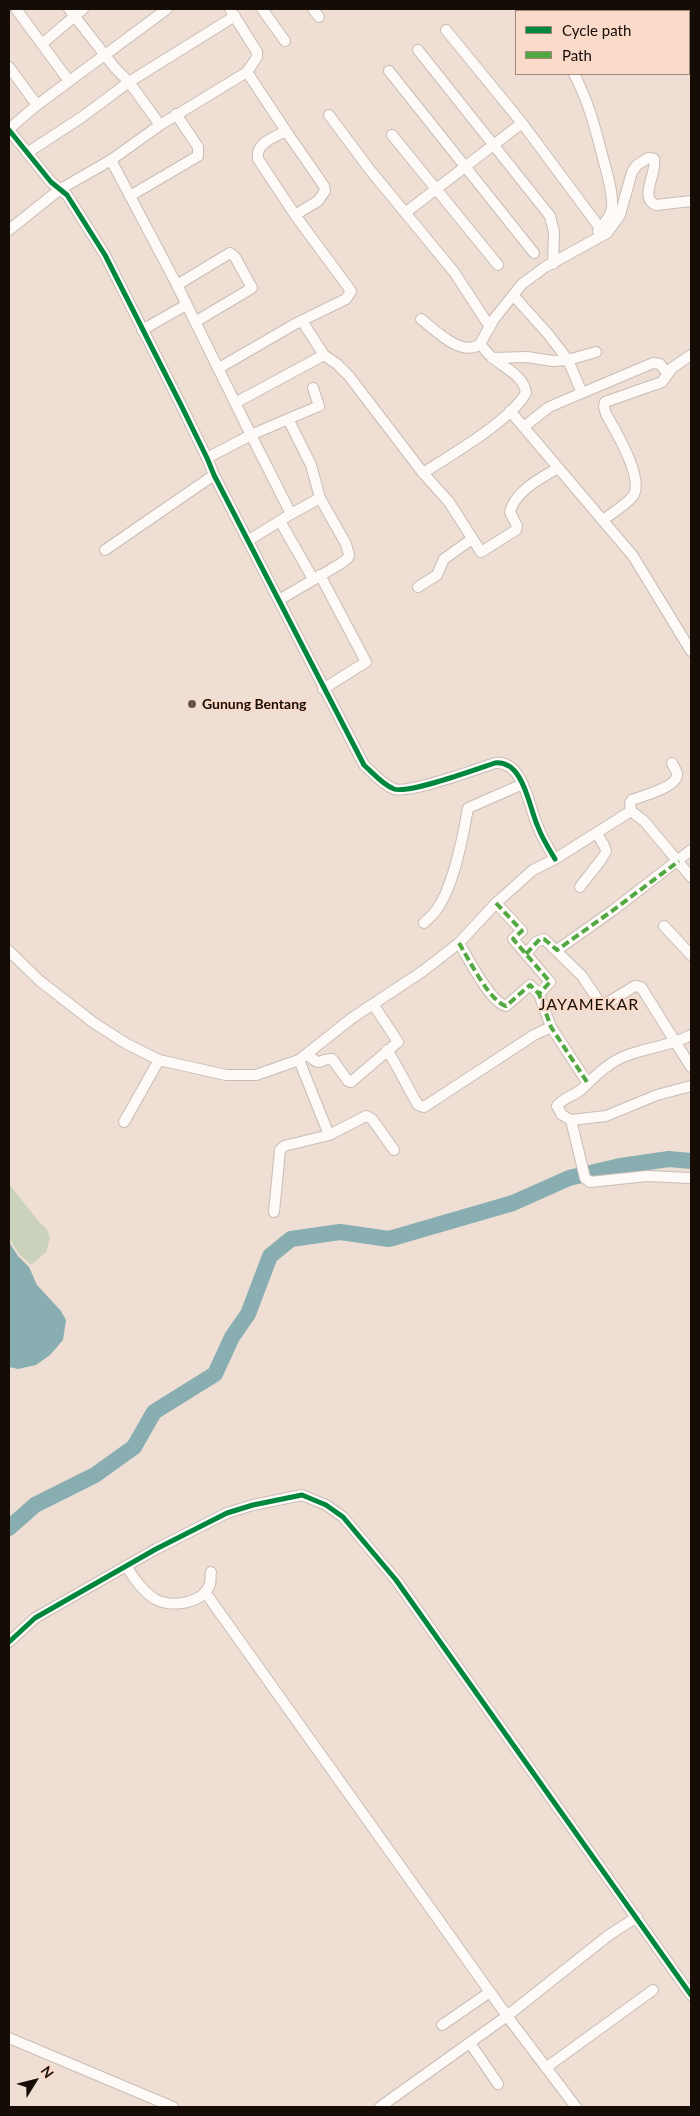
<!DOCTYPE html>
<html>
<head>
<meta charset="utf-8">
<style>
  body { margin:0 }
  #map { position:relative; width:700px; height:2116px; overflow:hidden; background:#efded3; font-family:Lato,sans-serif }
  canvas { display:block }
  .frame { position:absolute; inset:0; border:10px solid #160c06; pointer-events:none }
  .legend { position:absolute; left:515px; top:10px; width:175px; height:65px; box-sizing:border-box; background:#fadac8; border:1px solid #9f887a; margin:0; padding:6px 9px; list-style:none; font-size:15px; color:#160c06 }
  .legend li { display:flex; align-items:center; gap:10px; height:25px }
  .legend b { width:25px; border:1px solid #9f887a }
  .north { position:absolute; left:10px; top:2056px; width:50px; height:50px; -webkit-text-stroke:4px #fadac8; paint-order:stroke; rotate:54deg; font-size:14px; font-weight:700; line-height:20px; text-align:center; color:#160c06 }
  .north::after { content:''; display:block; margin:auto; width:18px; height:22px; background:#160c06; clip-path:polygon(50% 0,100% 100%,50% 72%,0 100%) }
</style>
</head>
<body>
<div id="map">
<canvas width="700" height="2116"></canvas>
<div class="frame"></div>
<ul class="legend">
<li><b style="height:6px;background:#00873e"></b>Cycle path</li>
<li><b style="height:6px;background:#51a840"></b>Path</li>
</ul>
<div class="north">N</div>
</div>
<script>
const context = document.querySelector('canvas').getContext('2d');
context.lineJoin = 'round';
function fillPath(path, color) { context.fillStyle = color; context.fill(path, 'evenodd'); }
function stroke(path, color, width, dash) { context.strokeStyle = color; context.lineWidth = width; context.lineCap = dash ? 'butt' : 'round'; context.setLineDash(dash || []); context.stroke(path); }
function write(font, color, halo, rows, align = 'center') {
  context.font = font + ' Lato,sans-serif'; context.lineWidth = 4; context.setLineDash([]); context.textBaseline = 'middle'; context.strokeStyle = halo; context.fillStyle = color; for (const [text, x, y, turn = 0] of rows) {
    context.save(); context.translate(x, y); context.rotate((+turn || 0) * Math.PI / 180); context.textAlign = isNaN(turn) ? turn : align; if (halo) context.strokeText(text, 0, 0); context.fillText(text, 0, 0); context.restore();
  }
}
const green = new Path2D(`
  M9 1184 40 1223 47 1229 50 1238 46 1252 31 1265 19 1254 9 1238Z`);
const water = new Path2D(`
  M9 1242 18 1256 29 1267 37 1285 61 1311 66 1320 63 1340 50 1355 36 1365 18 1369 9 1367Z`);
const river = new Path2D(`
  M9 1528 35 1505 95 1475 134 1447 154 1412 215 1374 232 1337 248 1314 270 1256 291 1239 340 1232 389 1239 513 1203 569 1178 620 1166 669 1159 691 1161`);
const minor = new Path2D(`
  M16 9 69 81
  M69 9 115 68 129 82 160 125
  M262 9 285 41
  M313 9 319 17
  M543 9 544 11
  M446 30 522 123 600 228
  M43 43 83 9
  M418 50 550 216 554 232 553 264
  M9 67 37 105
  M389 71 534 253
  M574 74C589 102 596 131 604 162 608 177 613 193 612 208 611 216 603 225 598 231
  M329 115 370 170 454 272 490 327
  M9 129 37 105 167 9
  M9 130 51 182 67 195 105 255 182 407 207 458 214 475 364 765C373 773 383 785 394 789 409 794 477 769 495 763 524 760 529 808 538 827 542 838 549 849 555 859
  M286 131 324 186 325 191 318 201 295 215
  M392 135 498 265
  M27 153 82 117 129 82 235 16
  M111 160 177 285 251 435 207 458
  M130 196 198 156V147L176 114
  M405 213 522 123
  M9 230 59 190 111 160 160 125 247 72 257 57V52L230 9
  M177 285 230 253 235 257 252 288 195 322
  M513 295 548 334 568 360 582 393
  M421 319C435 330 462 358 480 344L494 319 522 284 545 267 607 233 620 215 632 172 637 165 648 158 654 159C658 172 638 198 656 205L691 201
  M302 321 324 355 337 364 349 376 423 473 449 502 481 552 516 530 517 526 510 512C515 491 541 478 558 468
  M142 330 186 305
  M492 358 527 357 553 361 568 360 596 352
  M219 368 295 324 346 299 351 291 295 215 258 159C255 143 275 137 286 131L247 72
  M235 403 324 355
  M510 411 633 556 691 651
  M288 419 319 406 313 388
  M525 426 549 407 653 363 660 364 668 374
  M423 473C452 454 509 422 526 393 524 376 506 369 494 359 489 355 484 349 480 344
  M291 514 320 498
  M603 520C612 513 626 505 633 496 645 479 615 430 606 414L604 407 605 402 662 382 672 368 691 355
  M280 521 313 579
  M249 540 291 514 251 435 288 419 311 465 320 498 346 544 349 555 348 558 340 564 279 600
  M105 550 214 475
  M320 575 366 662 323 689
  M418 587 437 575 444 559 472 539
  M631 811 644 821 691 877
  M631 811 630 803 632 800C642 796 678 787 677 774 677 771 673 766 672 763
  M580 887C584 881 606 855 606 851 605 845 600 839 597 834
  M496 903 522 931 513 939 550 982 539 994 551 1027 587 1082
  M424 923C428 919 434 914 437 909 454 885 463 837 468 808L523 784
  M664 926 691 955
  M459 943C468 958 490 1002 506 1006L530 985 539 994
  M557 950 612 911 691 850
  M9 951 40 981 94 1023 127 1044 159 1060 226 1075H256L299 1060 352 1018 423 971 459 943 496 903 533 870 555 859 631 811
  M526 954 536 942 544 939 582 976 602 1006 635 986 641 987 691 1067
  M691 1035C670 1046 650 1047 628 1055 610 1061 595 1076 582 1089 574 1096 562 1098 557 1106L562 1115 571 1120 585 1178 590 1182 647 1176 691 1178
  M387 1050C399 1068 407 1087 418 1105L424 1107 534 1035 551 1027
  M307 1054C323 1069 317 1058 332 1059L348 1081 351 1082 398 1042 373 1004
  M571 1120 606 1116 657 1095 691 1086
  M124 1122 159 1060
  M329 1135 366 1116 372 1119 394 1150
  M274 1212 280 1150 284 1146 329 1135 299 1060
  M126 1566C134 1578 142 1591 155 1599 171 1608 203 1604 210 1584 211 1581 210 1576 211 1572
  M205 1592 507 2016 609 1935 637 1917
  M9 1642 35 1618 156 1549 227 1513 253 1505 302 1495 326 1505 343 1517 396 1580 691 1995
  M442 2025 490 1992
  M9 2038 173 2107
  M470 2043 498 2084
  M547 2067 653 1990
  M380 2107 507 2016 576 2107`);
const quiet = new Path2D(`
  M496 903 522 931 513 939 550 982 539 994 551 1027 587 1082
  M459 943C468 958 490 1002 506 1006L530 985 539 994
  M526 954 540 939H544L557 950 612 911 679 861`);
const cycleway = new Path2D(`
  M9 130 51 182 67 195 105 255 182 407 207 458 214 475 364 765C373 773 383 785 394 789 409 794 477 769 495 763 524 760 529 808 538 827 542 838 549 849 555 859
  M9 1642 35 1618 156 1549 227 1513 253 1505 302 1495 326 1505 343 1517 396 1580 691 1995`);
const markers = [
  [192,704,5,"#62564e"]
];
const poiNames = [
  ["Gunung Bentang",202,704]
];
const quarterNames = [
  ["JAYAMEKAR",589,1005]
];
fillPath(green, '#cbd2bc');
fillPath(water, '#89aeb1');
stroke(river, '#89aeb1', 16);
stroke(minor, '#cabdb5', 12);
stroke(minor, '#fdfaf8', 10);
stroke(quiet, '#51a840', 4, [8, 4]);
stroke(cycleway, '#00873e', 5);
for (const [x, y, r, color] of markers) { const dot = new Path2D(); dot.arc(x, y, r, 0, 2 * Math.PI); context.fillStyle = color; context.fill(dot); stroke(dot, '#fadac8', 2); }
write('bold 14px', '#160c06', '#fadac8', poiNames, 'left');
context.letterSpacing = '1px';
write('16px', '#160c06', '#fadac8', quarterNames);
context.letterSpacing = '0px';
</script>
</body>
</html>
